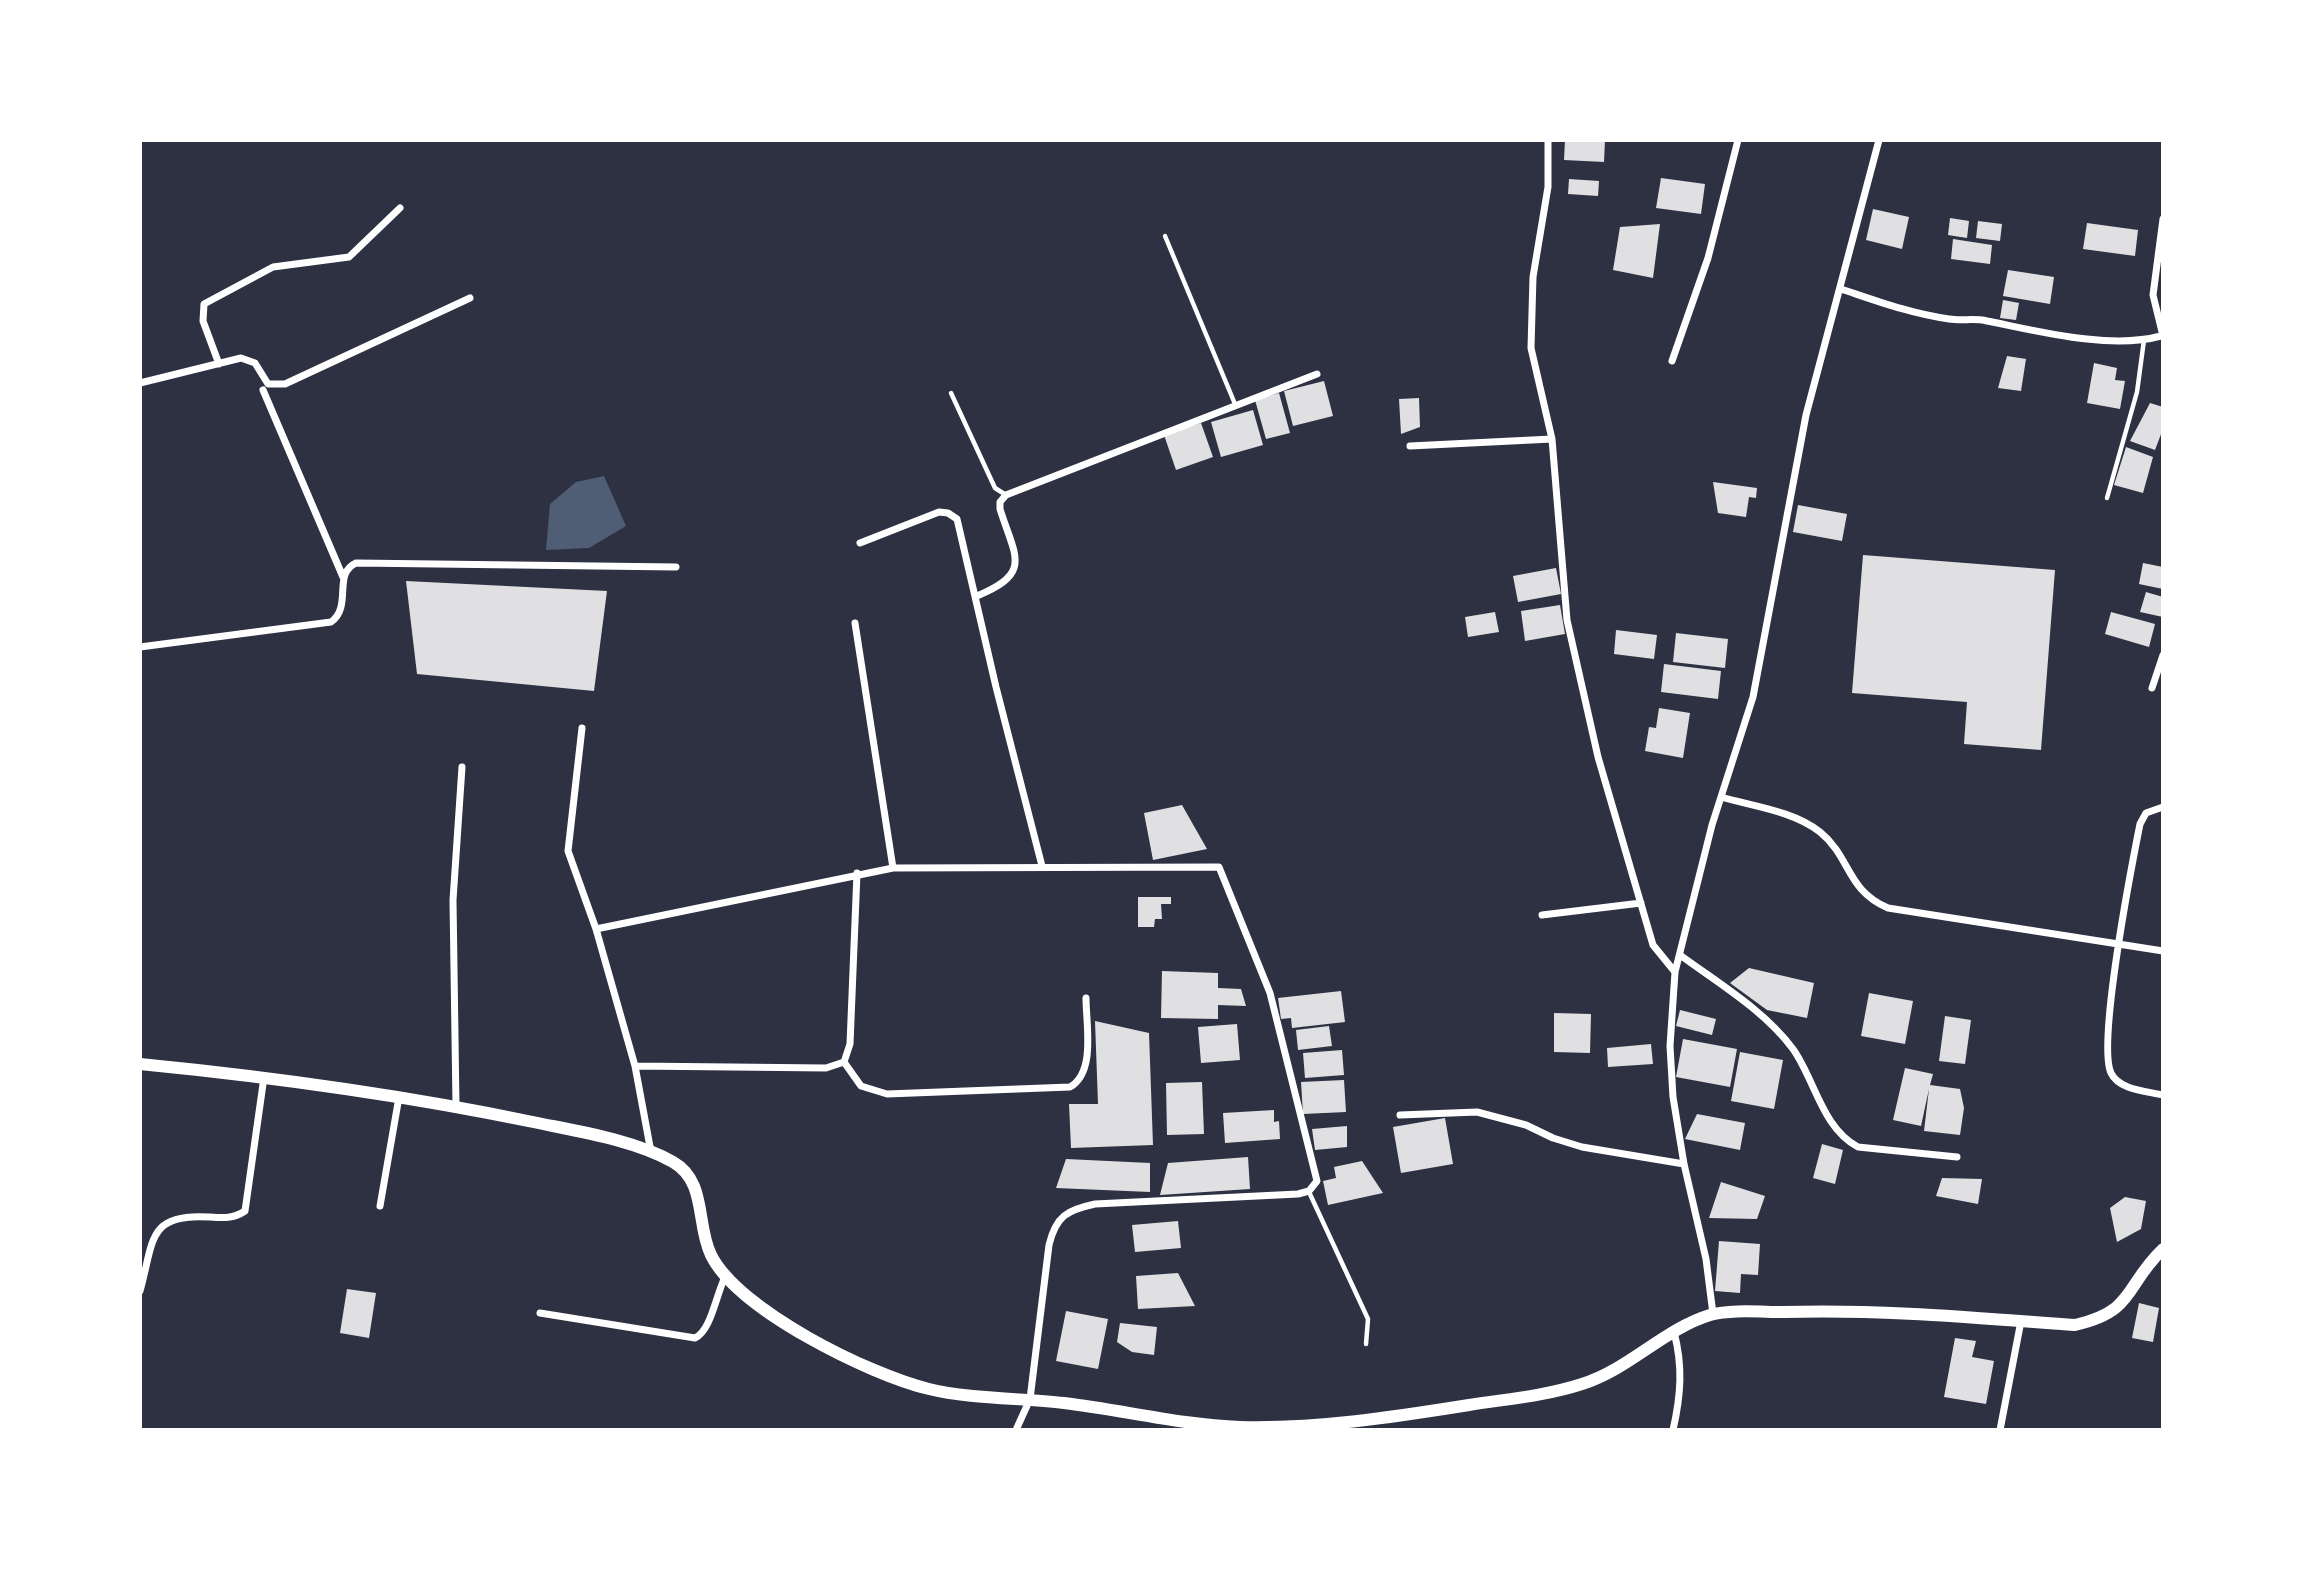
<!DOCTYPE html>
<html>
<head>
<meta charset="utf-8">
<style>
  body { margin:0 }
  #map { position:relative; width:2303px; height:1570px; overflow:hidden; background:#2d3142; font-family:Arial,sans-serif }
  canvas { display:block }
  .frame { position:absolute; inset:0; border:142px solid #fff; pointer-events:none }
</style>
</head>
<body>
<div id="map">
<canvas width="2303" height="1570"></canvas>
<div class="frame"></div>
</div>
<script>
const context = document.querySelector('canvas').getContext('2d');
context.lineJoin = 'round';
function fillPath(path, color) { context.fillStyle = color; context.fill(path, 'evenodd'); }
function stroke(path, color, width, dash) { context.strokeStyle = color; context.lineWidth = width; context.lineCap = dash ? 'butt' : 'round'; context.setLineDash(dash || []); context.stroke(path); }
const water = new Path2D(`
  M604 476 626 526 589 548 546 550 550 504 576 482Z`);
const building = new Path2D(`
  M1565 140H1605L1604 162 1564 160Z
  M1661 178 1705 184 1701 214 1656 208Z
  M1569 179 1599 181 1598 196 1568 194Z
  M1873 209 1909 217 1902 249 1866 240Z
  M1950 218 1969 221 1967 238 1948 235Z
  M1978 221 2002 224 2000 241 1976 238Z
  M2087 223 2138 230 2135 256 2083 249Z
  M1660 224 1653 278 1613 270 1620 227Z
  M1953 239 1992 245 1990 264 1951 259Z
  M2008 270 2054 277 2050 304 2003 296Z
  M2003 300 2019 303 2016 320 2000 318Z
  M2007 356 2026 359 2021 391 1998 388Z
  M2094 363 2117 368 2115 380 2125 381 2120 409 2087 403Z
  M1324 381 1333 416 1293 426 1284 391Z
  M1279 393 1290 433 1266 439 1255 400Z
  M1419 398 1420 427 1401 434 1399 399Z
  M2150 403 2163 407V429L2155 450 2130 441Z
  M1253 410 1263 445 1221 457 1211 422Z
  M1201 423 1213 457 1176 470 1164 435Z
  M2126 447 2153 457 2143 493 2114 485Z
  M1713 482 1757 488 1756 498 1749 497 1746 517 1718 513Z
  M1798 505 1847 514 1842 541 1793 532Z
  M1863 555 2055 570 2041 750 1964 744 1967 702 1852 693Z
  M2143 563 2163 567V589L2139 584Z
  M1556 568 1561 594 1518 602 1513 576Z
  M406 581 607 591 594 691 417 674Z
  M2146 592 2163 597V617L2140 612Z
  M1560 605 1565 634 1525 641 1521 611Z
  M1495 612 1499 632 1468 637 1465 617Z
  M2111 612 2155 624 2149 647 2105 634Z
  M1616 630 1657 635 1654 659 1614 654Z
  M1676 633 1728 639 1725 668 1673 662Z
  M1664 664 1721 671 1718 699 1661 692Z
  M1659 708 1690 713 1683 758 1645 751 1649 727 1656 728Z
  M1182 805 1207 849 1153 860 1144 813Z
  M1138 897H1171V904H1161L1162 919H1155L1154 927H1138Z
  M1749 968 1814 983 1807 1018 1767 1010 1730 983Z
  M1162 971 1218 973V988L1241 989 1246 1006 1218 1005V1019L1161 1018Z
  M1341 991 1345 1022 1292 1028 1291 1018 1281 1019 1278 998Z
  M1869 993 1913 1001 1905 1044 1861 1036Z
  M1680 1010 1716 1019 1712 1035 1676 1026Z
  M1554 1013 1591 1014 1590 1053 1554 1052Z
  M1945 1016 1971 1020 1965 1064 1939 1061Z
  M1095 1021 1149 1033 1153 1145 1071 1148 1069 1104H1098Z
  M1237 1024 1240 1060 1201 1063 1198 1027Z
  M1329 1026 1332 1046 1298 1050 1296 1030Z
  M1683 1039 1737 1049 1730 1087 1676 1077Z
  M1651 1044 1653 1064 1608 1067 1607 1048Z
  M1342 1050 1344 1075 1305 1078 1303 1053Z
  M1740 1052 1783 1060 1774 1109 1731 1101Z
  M1905 1068 1933 1074 1930 1085 1960 1089 1964 1108 1960 1135 1924 1131 1929 1089 1921 1126 1893 1120Z
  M1344 1080 1346 1112 1303 1114 1301 1082Z
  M1202 1082 1204 1134 1167 1135 1166 1083Z
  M1274 1110V1122L1279 1121 1280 1139 1225 1143 1223 1113Z
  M1697 1114 1745 1123 1740 1150 1685 1139Z
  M1445 1118 1453 1164 1401 1173 1393 1127Z
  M1347 1126V1147L1315 1150 1312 1129Z
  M1822 1144 1843 1150 1835 1184 1813 1178Z
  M1248 1157 1250 1189 1160 1195 1168 1163Z
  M1066 1159 1150 1163V1192L1056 1188Z
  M1362 1161 1383 1193 1328 1205 1323 1181 1336 1178 1334 1167Z
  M1942 1178 1982 1179 1978 1204 1936 1196Z
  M1721 1182 1765 1196 1757 1219 1709 1218Z
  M2125 1197 2146 1201 2141 1229 2117 1242 2110 1208Z
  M1178 1221 1181 1248 1135 1252 1132 1225Z
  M1719 1241 1760 1244 1758 1275 1741 1274 1740 1293 1715 1291Z
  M1178 1273 1195 1306 1138 1309 1136 1276Z
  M347 1289 376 1293 369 1338 340 1333Z
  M2139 1303 2159 1308 2153 1342 2132 1338Z
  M1066 1311 1108 1319 1098 1369 1056 1361Z
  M1120 1323 1157 1327 1154 1355 1132 1352 1117 1342Z
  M1955 1338 1976 1341 1972 1357 1994 1361 1986 1404 1944 1397Z`);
const service = new Path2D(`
  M1165 236 1235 404
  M951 393 995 488 1006 495
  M2107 498 2137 392 2144 340
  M1309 1192 1368 1319 1366 1344`);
const minor = new Path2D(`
  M1548 140V187L1533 277 1531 348 1552 439 1567 620 1598 757 1653 945 1675 972
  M2163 219 2153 295 2163 336
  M1841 289C1877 301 1912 314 1949 319 1962 321 1975 318 1987 321 2038 331 2110 350 2161 336
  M1672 361 1708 258 1738 140
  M219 364 203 321 204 304 273 267 349 257 400 208
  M140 383 241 358 255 363 268 384H285L470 298
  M263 390 343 577
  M1410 446 1552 439
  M860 543 939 512 948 513 957 519 996 687 1042 866
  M977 596C1033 573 1015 557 1000 509V502L1006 495 1317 374
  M855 623 893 868
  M140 647 331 622C353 606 332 574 356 563L676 567
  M2152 688 2163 655
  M582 728 568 851 596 929 635 1066 651 1152
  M1721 797C1752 806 1794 811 1820 832 1851 857 1846 890 1888 908L2163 951
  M2163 807 2146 813 2140 824C2132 864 2097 1043 2111 1073 2119 1090 2146 1091 2163 1095
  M1542 915 1641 903
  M596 929 893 868 1219 867 1270 993 1317 1181 1309 1191 1298 1194 1095 1204C1067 1210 1056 1216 1049 1245L1030 1399 1016 1430
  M1680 955C1718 983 1764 1010 1793 1049 1815 1080 1822 1128 1858 1147L1957 1157
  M844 1062 861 1086 887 1094 1070 1087C1096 1072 1086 1025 1086 998
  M635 1066 826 1068 844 1062 850 1044 857 873
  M456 1106 453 900 462 767
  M1400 1115 1477 1112 1526 1125 1553 1138 1582 1147 1684 1164
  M380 1206 399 1097
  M140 1291C154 1241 147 1213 209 1217 223 1218 233 1219 245 1211L264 1077
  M540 1313 695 1338C711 1331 716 1295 725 1277
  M1713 1314 1706 1259 1684 1164 1673 1097 1670 1046 1675 972 1712 825 1753 697 1806 415 1879 140
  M1673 1430C1681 1395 1683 1366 1674 1332
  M2000 1430 2021 1321`);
const tertiary = new Path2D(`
  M140 1064C272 1077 403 1095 533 1122 576 1131 635 1140 673 1162 707 1181 696 1225 711 1255 738 1310 870 1375 929 1389 969 1399 1022 1398 1064 1403 1123 1410 1181 1425 1240 1427 1317 1429 1394 1417 1469 1405 1507 1399 1545 1396 1582 1384 1628 1370 1664 1329 1710 1315 1732 1309 1761 1312 1783 1312 1881 1309 1978 1318 2075 1325 2136 1311 2124 1286 2163 1249`);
fillPath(water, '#4f5d75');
fillPath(building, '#e0e0e3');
stroke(service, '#fff', 4.5);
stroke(minor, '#fff', 7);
stroke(tertiary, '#fff', 12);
</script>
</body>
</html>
